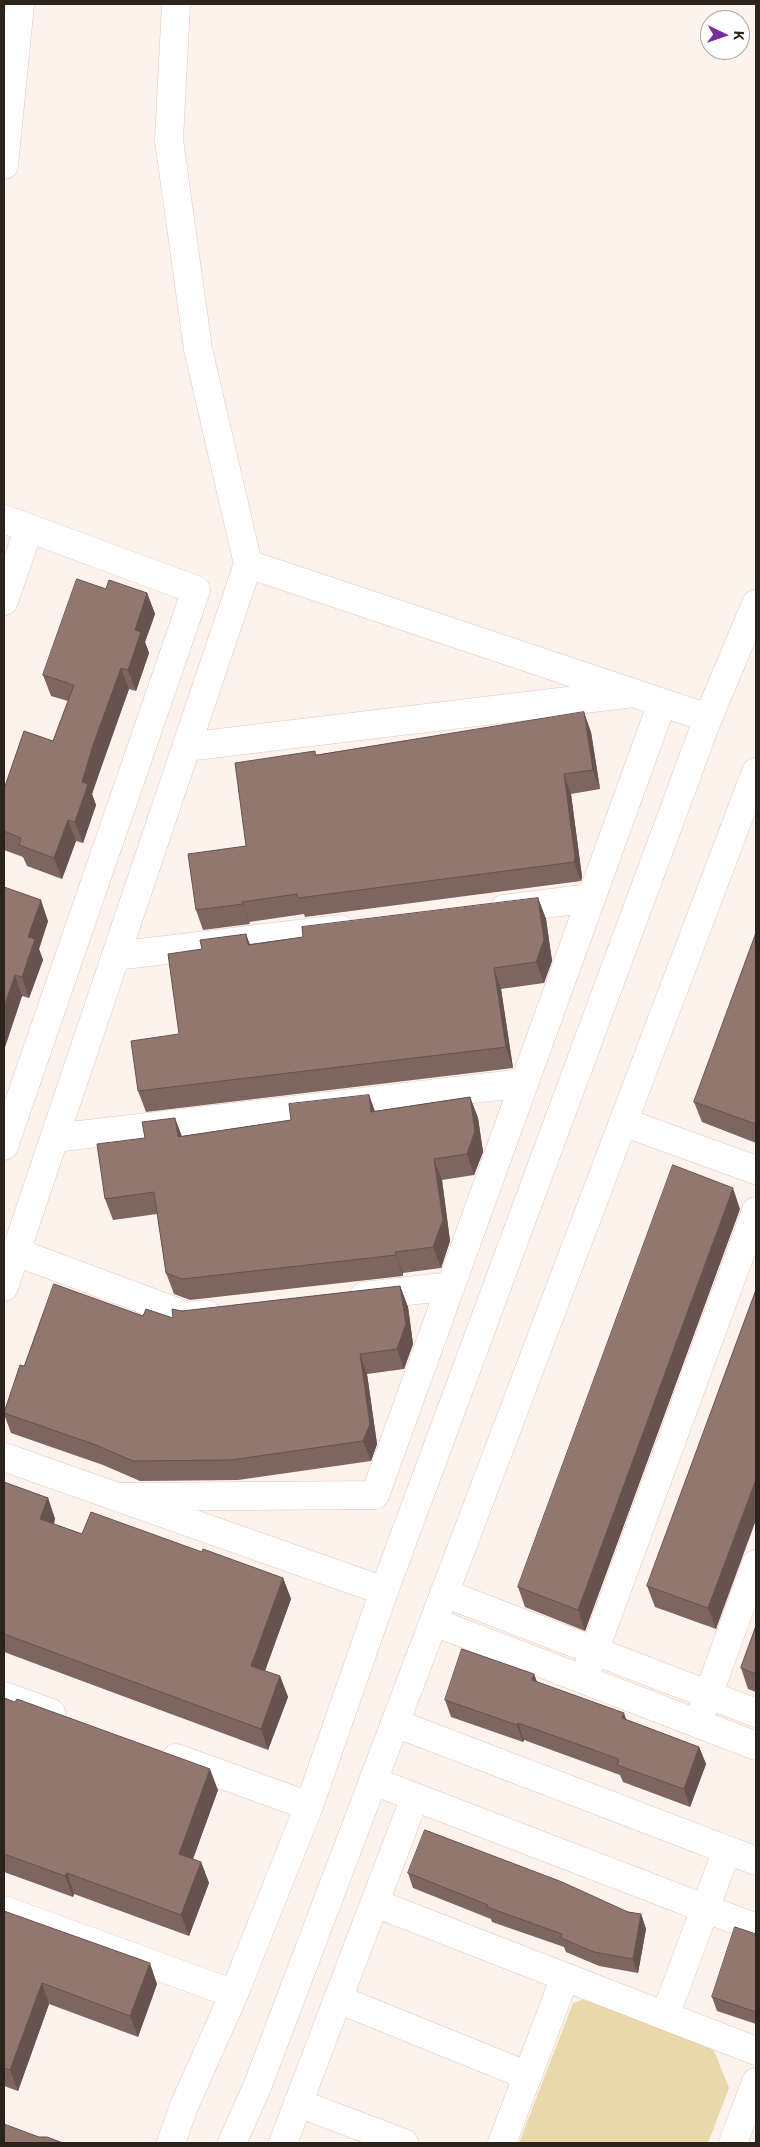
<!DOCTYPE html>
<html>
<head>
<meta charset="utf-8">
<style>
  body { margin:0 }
  #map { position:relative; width:760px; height:2147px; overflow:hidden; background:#fdf2ec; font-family:"IBM Plex Sans",sans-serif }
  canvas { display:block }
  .frame { position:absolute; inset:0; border:5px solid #2d231d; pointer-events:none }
  .north { position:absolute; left:700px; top:10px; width:50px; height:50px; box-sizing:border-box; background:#fff; border:1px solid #aba7a5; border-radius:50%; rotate:93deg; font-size:14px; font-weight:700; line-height:20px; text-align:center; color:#2d231d }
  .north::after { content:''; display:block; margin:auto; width:18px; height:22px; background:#782ea1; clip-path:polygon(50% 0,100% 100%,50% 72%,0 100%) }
</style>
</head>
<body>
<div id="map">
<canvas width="760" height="2147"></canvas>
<div class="frame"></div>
<div class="north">K</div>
</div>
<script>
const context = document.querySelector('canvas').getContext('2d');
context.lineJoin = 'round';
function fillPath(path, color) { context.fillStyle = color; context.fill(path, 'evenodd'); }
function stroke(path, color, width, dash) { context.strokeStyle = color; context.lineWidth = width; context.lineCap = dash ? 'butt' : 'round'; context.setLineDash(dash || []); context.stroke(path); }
const green = new Path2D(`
  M587 1998 712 2046 729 2088 708 2143H519L573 2003Z`);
const minor = new Path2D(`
  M4 165 20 4
  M4 519 196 590 4 1146
  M248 564 708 718
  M4 601 29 528
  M186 747 626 694
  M504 909 591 898
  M116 956 340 929
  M623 1122 756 1170
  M54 1138 524 1083
  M16 1252 188 1316 207 1314
  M4 1287 248 564 198 349 169 140 176 4
  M364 1296 451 1286
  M4 1457 384 1591
  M119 1497 375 1495 662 703
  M444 1593 756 1713
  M434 1622 756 1746
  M584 1679 756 1211
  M4 1696 51 1713
  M702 1712 756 1564
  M395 1723 756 1861
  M176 1758 309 1806
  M373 1781 756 1928
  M375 1903 565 1977
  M4 1910 234 1994
  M338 1999 528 2076
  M665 2016 727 1850
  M298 2103 404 2143
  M283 2143 415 1797
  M502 2143 565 1977 756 2051
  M733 2143 756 2082`);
const secondary = new Path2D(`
  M171 2143 184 2106 234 1994 309 1806 384 1591 708 718 756 604
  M232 2143 257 2087 756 772`);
const wall = new Path2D(`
  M106 589 147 593 155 614 145 642 149 653 136 691 129 689 101 766 92 794 96 805 83 843 76 841 62 879 27 866 23 857 4 850V789L53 741 68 701 51 696 43 675Z
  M591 732 600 789 571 794 582 877 581 881 305 917 304 914 249 922 250 924 203 930 196 910 246 846 315 751 316 755Z
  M4 887 48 921 39 949 43 960 29 998 22 996 4 1050Z
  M538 898 546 919 552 961 544 983 501 989 513 1068 146 1112 138 1091 179 1034 250 944 303 937Z
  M756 933V1143L702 1122 694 1102Z
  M369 1095 375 1111 470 1097 478 1118 483 1152 474 1175 442 1180 450 1241 441 1268 403 1273V1276L190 1300 174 1294 166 1273 157 1214 113 1220 105 1199 182 1136 291 1120Z
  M740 1209 585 1631 525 1607 518 1587Z
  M400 1286 408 1307 413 1344 404 1369 367 1374 377 1444 371 1461 238 1480 140 1481 103 1465 11 1433 4 1414V1411L24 1366 143 1316 173 1318 182 1311Z
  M756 1290 716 1629 655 1607 647 1586Z
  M4 1482 48 1498 55 1519 54 1524 82 1534 202 1552 283 1578 291 1599 265 1671 280 1676 288 1697 268 1750 4 1652Z
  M756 1626V1692L748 1689 741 1668Z
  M534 1674 537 1682 627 1720 699 1747 706 1764 690 1807 623 1782 620 1775 524 1740 523 1742 451 1717 445 1700Z
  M4 1698 218 1790 193 1859 201 1862 209 1883 189 1936 74 1894 73 1897 4 1872Z
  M408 1873 641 1914 646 1929 638 1973 599 1966 566 1952 564 1947 492 1922 491 1919 413 1888Z
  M4 1911 157 1984 138 2037 49 2004 18 2091 4 2086Z
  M756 1934V2024L717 2011 712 1997Z`);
const shadedWall = new Path2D(`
  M147 593 155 614 145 642 149 653 136 691 128 670 135 630Z
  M121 668 129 689 92 794 96 805 83 843 75 822 82 782 93 745Z
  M584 712 591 732 600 789 593 770Z
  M564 774 571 794 582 877 581 881 574 862Z
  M68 820 76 841 62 879 54 858Z
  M538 898 546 919 552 961 544 983 536 962Z
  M41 900 48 921 39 949 43 960 29 998 22 977 28 937Z
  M242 902 249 922 250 924 243 904Z
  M246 934 254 955 248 945Z
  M494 968 501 989 513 1068 506 1047Z
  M15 975 22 996 4 1050V1007Z
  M369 1095 376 1116 371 1112Z
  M470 1097 478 1118 483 1152 474 1175 467 1154Z
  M175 1118 183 1139 178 1137Z
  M434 1159 442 1180 450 1241 441 1268 433 1247Z
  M733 1188 740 1209 585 1631 578 1610Z
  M395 1252 403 1273V1276Z
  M400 1286 408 1307 413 1344 404 1369 397 1349Z
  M360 1354 367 1374 377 1444 371 1461 363 1441Z
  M756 1479V1520L716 1629 708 1608Z
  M48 1498 55 1519 48 1540 40 1519Z
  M283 1578 291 1599 259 1687 251 1666Z
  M534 1674 540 1691 532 1680Z
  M280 1676 288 1697 268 1750 261 1729Z
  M624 1713 630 1730 622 1718Z
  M518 1723 524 1740 523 1742 517 1725Z
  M699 1747 706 1764 690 1807 684 1789Z
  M210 1769 218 1790 187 1875 179 1854Z
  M201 1862 209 1883 189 1936 181 1915Z
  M67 1873 74 1894 73 1897 65 1876Z
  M641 1914 646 1929 638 1973 633 1959Z
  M150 1963 157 1984 138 2037 130 2016Z
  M42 1983 49 2004 18 2091 10 2070Z`);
const building = new Path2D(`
  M77 579 106 589 109 580 147 593 135 630 141 632 128 670 121 668 93 745 82 782 88 784 75 822 68 820 54 858 19 845 21 838 4 831V789L24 731 53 741 74 685 43 675Z
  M584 712 593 770 564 774 575 857 574 862 298 898 297 894 242 902 243 904 196 910 188 854 246 846 235 763 315 751V755Z
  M4 887 41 900 28 937 35 939 22 977 15 975 4 1007Z
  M538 898 544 940 536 962 494 968 506 1047 138 1091 131 1041 179 1034 168 954 202 949 200 940 246 934 248 945 303 937 302 927Z
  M756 933V1124L694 1102Z
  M369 1095 371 1112 470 1097 475 1131 467 1154 434 1159 443 1220 433 1247 395 1252 396 1255 182 1279 166 1273 154 1192 105 1199 97 1144 145 1138 142 1122 175 1118 178 1137 291 1120 289 1104Z
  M673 1165 733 1188 578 1610 518 1587Z
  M54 1284 143 1316 146 1309 173 1318 172 1309 182 1311 400 1286 406 1324 397 1349 360 1354 370 1424 363 1441 231 1460 133 1461 96 1445 4 1413 20 1365 24 1366Z
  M756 1290V1479L708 1608 647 1586Z
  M4 1482 48 1498 40 1519 82 1534 91 1512 202 1552 203 1549 283 1578 251 1666 280 1676 261 1729 4 1634Z
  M756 1626V1674L741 1668Z
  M462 1649 534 1674 532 1680 624 1713 622 1718 699 1747 684 1789 617 1765 619 1759 518 1723 517 1725 445 1700Z
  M4 1698 15 1702 17 1699 210 1769 179 1854 201 1862 181 1915 67 1873 65 1876 4 1854Z
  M425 1830 562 1882 628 1912 641 1914 633 1959 594 1952 561 1938 562 1934 487 1907 488 1905 408 1873Z
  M4 1911 150 1963 130 2016 42 1983 10 2070 4 2068Z
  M735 1927 756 1934V2012L712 1997Z
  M4 2124 39 2137H47L63 2143H4Z`);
fillPath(green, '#e9d8a9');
stroke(minor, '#e1c7b8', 29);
stroke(secondary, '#e1c7b8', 29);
stroke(minor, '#fff', 28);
stroke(secondary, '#fff', 28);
fillPath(wall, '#7e6560');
fillPath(shadedWall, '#66534e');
fillPath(building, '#927670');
stroke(building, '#66534e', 1);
</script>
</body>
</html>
